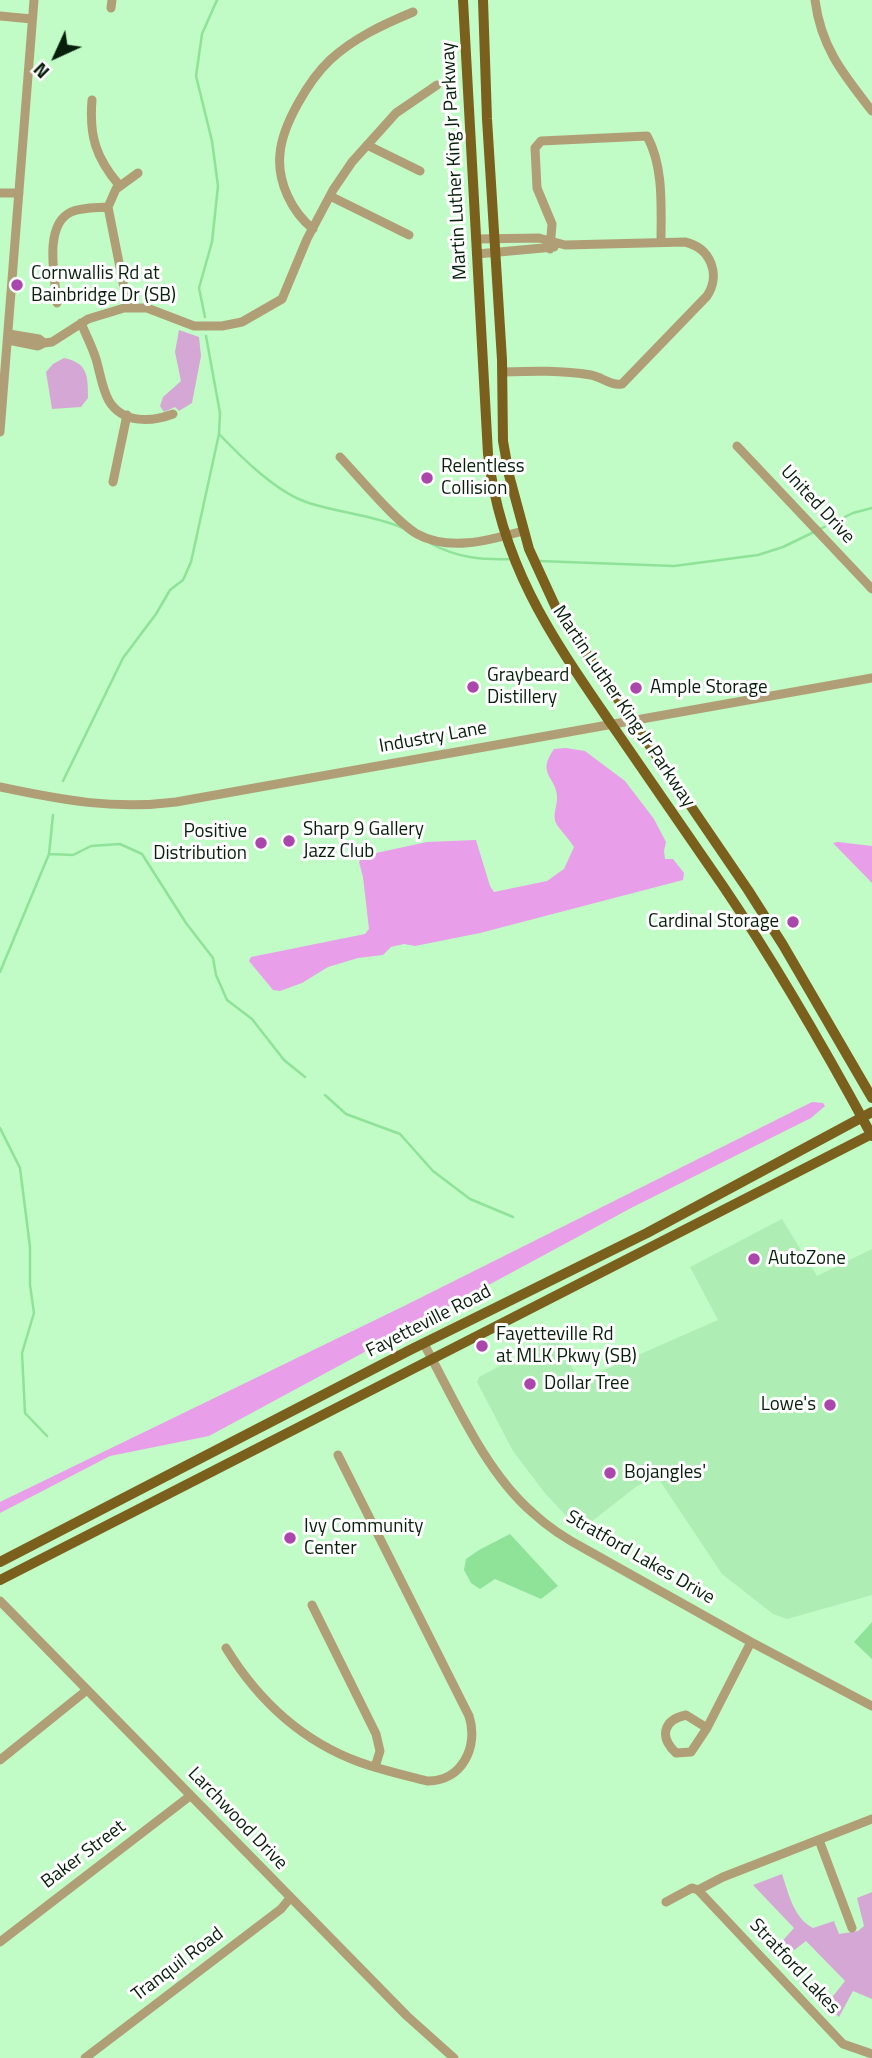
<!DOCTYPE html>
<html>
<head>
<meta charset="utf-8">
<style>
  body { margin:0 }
  #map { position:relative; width:872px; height:2058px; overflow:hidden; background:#c1fcc6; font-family:"Titillium Web",sans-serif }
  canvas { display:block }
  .north { position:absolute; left:21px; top:21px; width:70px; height:70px; -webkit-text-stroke:5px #fff; paint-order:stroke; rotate:225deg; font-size:19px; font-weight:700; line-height:28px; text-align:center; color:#081f0c }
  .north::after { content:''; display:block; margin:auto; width:24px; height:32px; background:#081f0c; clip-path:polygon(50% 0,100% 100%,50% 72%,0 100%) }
</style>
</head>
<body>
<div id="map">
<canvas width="872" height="2058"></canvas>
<div class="north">N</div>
</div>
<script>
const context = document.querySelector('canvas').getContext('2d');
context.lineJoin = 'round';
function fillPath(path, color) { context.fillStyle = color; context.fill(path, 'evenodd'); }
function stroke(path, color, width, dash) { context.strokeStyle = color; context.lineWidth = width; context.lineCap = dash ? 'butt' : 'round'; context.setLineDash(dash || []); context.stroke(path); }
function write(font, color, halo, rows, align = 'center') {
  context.font = font + ' "Titillium Web",sans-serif'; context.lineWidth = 6; context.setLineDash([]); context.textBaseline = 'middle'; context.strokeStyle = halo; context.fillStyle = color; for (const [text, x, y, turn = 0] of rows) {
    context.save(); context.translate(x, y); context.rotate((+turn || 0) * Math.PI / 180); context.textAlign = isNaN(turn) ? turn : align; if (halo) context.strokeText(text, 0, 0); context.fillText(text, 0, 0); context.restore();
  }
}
const built = new Path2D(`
  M782 1219 817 1276 872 1249V1595L787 1619 773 1614 722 1574 658 1478 637 1486 591 1522 569 1519 544 1492 513 1451 477 1382 479 1377 556 1337 579 1381 718 1320 690 1267Z`);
const green = new Path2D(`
  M179 330 199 337 201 356 192 403 179 411 175 407 164 412 160 406 163 397 181 381 175 352Z
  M64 358C88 363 88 376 88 398L81 407 52 409 46 372 53 364Z
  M782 1874C788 1892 794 1919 813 1928L834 1921 839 1934 858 1931 864 1926 857 1898 872 1892V1999L853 1991 839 2017 826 2005 845 1981 806 1941 784 1958 775 1949 794 1928 753 1885Z`);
const forest = new Path2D(`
  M566 748 585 751 625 781 654 819 666 842 664 851 665 859H673L684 873 683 880 480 933 415 946 404 944 391 947 383 955 358 958 328 967 302 983 280 991 273 990 249 961 251 957 365 934 369 929 363 877 359 862 362 856 427 842 476 840 490 886 494 892 547 881 564 869 574 847C569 839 562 832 557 825 551 815 558 806 557 796 556 777 536 774 554 749Z
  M838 842 872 846V883L833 843Z
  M812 1102 823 1103 825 1106 811 1118 633 1207 209 1436 110 1456 0 1513V1502L404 1306Z`);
const water = new Path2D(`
  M510 1534 558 1586 541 1599 495 1579 480 1589 471 1583 464 1570 466 1559 479 1550Z
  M872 1622V1659L854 1642Z`);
const stream = new Path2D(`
  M205 317 199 288 212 242 218 186 212 141 196 76 202 34 217 0
  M219 434C242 458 277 493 309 503 340 513 372 515 403 528
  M820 529 853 513 872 508
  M430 543C457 558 482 560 512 559
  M539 561 674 566 758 555 783 547 814 532
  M63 781 123 658 156 614 170 590 183 580 191 562 219 434 220 413 206 336
  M49 854 73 855 91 846 120 844 142 854 186 923 213 958 216 975 227 1000 252 1019 284 1060 305 1077
  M0 972 49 854 53 815
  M325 1095 346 1114 400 1134 433 1171 470 1199 513 1217
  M0 1128 20 1168 30 1247V1285L34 1313 22 1353 25 1413 47 1436`);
const minor = new Path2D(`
  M815 0C821 48 844 75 872 111
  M111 8 112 0
  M0 16 32 19
  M92 100C89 136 96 158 119 185
  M367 145 420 171
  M0 193H19
  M330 196 409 235
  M313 229C292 212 277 182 280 154 282 125 309 80 330 60 354 38 382 25 413 12
  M476 239 539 238 565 245 685 242C711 248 721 275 707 296L622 384C610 386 602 377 591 375 562 370 532 371 502 372
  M550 249 552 224 537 188 535 148 541 141 647 136C664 167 661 207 661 242
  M477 254 554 247
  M57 303C55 278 43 225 71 212 82 207 96 208 108 207
  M128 308 108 207 116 189 138 173
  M81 323C86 335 92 346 96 359 100 372 102 389 109 401 123 424 152 422 173 414
  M8 340 38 346 44 343 39 339 9 334
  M44 343 52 342 88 319 124 308H147L194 326H222L242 322 282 299 307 239 333 190 352 162 396 113 437 85
  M0 432 34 0
  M737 446 872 589
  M340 457C359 477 395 521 417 534 450 552 490 540 523 531
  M113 482 127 415
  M0 787C61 800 114 810 176 802L872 678
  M424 1344C454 1399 485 1472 533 1513 549 1528 568 1540 587 1550L751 1642 872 1706
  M0 1601 407 2016 454 2058
  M312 1605 376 1734 380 1751 375 1767
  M226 1648C258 1700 302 1741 359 1762 381 1770 404 1775 427 1781 462 1782 479 1746 469 1716L338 1455
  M707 1728 686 1715C663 1720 659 1737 676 1753L691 1752 707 1728 751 1642
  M0 1760 87 1690
  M872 1819 723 1877 698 1890 843 2044 872 2054
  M819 1840 852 1928
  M666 1902 692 1888 698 1890
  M0 1942 190 1796
  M85 2058 281 1909 290 1898`);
const major = new Path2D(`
  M463 0 488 454C501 565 551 636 612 725 649 779 686 832 723 886 778 967 826 1051 872 1136
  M483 0 487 119 502 360 503 441 509 475 529 549 557 610 748 890 783 945 872 1098
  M0 1562 410 1350 647 1233 872 1112
  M0 1580 872 1134`);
const markers = [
  [17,285,7,"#ab47ac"],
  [427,478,7,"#ab47ac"],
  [473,687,7,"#ab47ac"],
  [636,688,7,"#ab47ac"],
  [289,841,7,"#ab47ac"],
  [261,843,7,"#ab47ac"],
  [793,922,7,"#ab47ac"],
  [754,1259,7,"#ab47ac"],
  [482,1346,7,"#ab47ac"],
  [530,1384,7,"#ab47ac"],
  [830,1405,7,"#ab47ac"],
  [610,1473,7,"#ab47ac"],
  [290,1538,7,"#ab47ac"]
];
const streetNames = [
  ["Martin Luther King Jr Parkway",455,161,-93],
  ["United Drive",817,505,47],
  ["Martin Luther King Jr Parkway",623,707,56],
  ["Industry Lane",433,738,-10],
  ["Fayetteville Road",429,1322,-27],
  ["Stratford Lakes Drive",640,1558,30],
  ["Larchwood Drive",237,1819,46],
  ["Baker Street",84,1855,-37],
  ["Tranquil Road",178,1965,-37],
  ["Stratford Lakes",794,1967,47]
];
const poiNames = [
  ["Cornwallis Rd at",31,274],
  ["Bainbridge Dr (SB)",31,296],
  ["Relentless",441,467],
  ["Collision",441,489],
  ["Graybeard",487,676],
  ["Distillery",487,698],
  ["Ample Storage",650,688],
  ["Sharp 9 Gallery",303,830],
  ["Jazz Club",303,852],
  ["Positive",247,832,"right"],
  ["Distribution",247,854,"right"],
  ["Cardinal Storage",779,922,"right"],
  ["AutoZone",768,1259],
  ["Fayetteville Rd",496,1335],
  ["at MLK Pkwy (SB)",496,1357],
  ["Dollar Tree",544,1384],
  ["Lowe's",816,1405,"right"],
  ["Bojangles'",624,1473],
  ["Ivy Community",304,1527],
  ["Center",304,1549]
];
fillPath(built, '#aeedb4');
fillPath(green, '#d5a7d4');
fillPath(forest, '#e99ee9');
fillPath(water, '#8ee398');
stroke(stream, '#8ee398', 2.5);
stroke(minor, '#b09f76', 9);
stroke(major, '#7a601c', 10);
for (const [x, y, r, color] of markers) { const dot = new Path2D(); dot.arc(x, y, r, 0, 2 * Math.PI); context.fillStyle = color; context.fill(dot); stroke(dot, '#fff', 2.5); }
write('19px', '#081f0c', '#fff', streetNames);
write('19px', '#081f0c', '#fff', poiNames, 'left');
</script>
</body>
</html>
